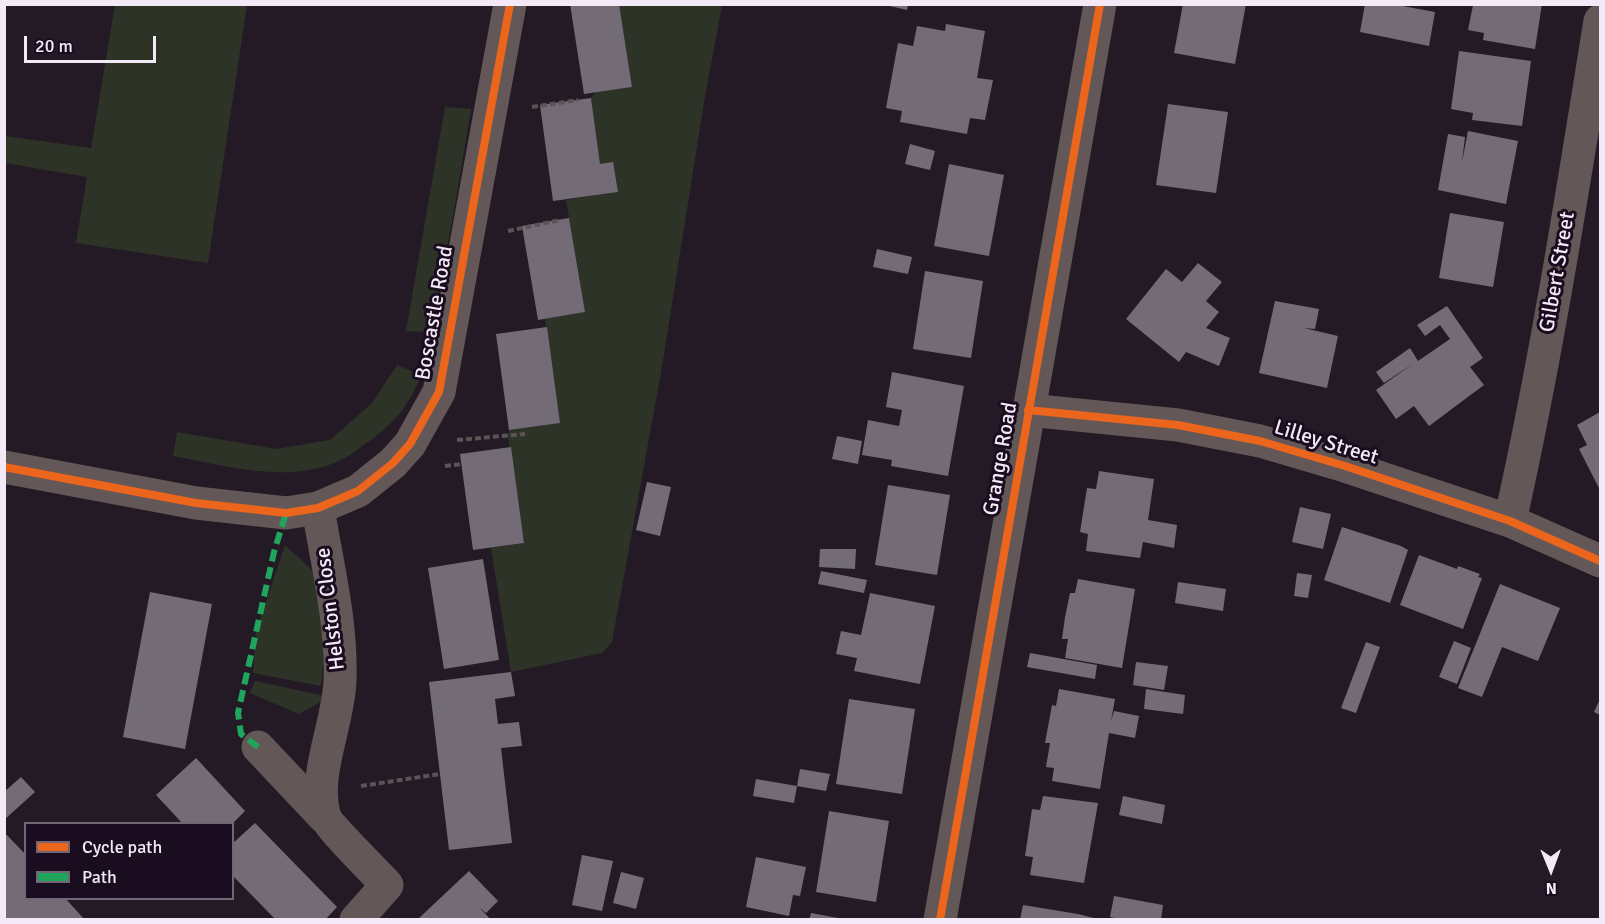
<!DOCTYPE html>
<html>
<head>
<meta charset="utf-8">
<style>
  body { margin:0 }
  #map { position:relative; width:1605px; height:924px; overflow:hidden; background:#231a26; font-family:Signika,sans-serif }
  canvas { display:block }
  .frame { position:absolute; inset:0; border:6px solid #f3e9f7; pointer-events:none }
  .legend { position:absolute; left:24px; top:822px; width:210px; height:78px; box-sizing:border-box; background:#1b0d20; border:2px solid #716576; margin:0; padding:8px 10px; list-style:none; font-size:18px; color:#f3e9f7 }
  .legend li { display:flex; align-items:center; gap:12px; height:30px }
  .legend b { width:30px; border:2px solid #716576 }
  .north { position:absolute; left:1521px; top:840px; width:60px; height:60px; -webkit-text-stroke:4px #1b0d20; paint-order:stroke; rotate:179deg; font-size:16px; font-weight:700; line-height:24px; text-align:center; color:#f3e9f7 }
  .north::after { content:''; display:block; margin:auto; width:21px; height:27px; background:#f3e9f7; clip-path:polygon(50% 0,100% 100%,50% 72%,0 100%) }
  .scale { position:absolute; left:24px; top:36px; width:132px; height:27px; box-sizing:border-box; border:3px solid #f3e9f7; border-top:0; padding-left:8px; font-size:18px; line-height:21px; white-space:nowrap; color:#f3e9f7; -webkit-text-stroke:4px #1b0d20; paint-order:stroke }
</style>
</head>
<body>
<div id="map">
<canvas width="1605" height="924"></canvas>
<div class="frame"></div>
<ul class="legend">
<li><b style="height:8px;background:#eb651d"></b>Cycle path</li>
<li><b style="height:8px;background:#20a55d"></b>Path</li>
</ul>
<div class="north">N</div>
<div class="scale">20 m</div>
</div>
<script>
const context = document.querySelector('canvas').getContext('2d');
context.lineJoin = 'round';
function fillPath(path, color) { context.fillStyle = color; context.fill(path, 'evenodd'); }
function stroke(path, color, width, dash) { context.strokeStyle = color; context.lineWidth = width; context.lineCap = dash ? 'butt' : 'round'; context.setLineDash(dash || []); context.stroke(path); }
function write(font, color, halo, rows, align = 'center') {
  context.font = font + ' Signika,sans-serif'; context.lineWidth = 6; context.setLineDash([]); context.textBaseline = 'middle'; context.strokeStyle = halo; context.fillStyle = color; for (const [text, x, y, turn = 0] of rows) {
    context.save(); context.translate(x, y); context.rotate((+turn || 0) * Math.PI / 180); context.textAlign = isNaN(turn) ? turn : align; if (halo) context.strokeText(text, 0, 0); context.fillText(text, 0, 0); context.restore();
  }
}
const green = new Path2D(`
  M115 5H247L208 263 76 243 87 177 5 163V136L91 148Z
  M619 5H722L704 102 662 367 612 642 602 653 511 672 491 548 524 543 508 436 509 430 560 423 545 319 585 312 566 200 618 192 600 165 591 98 596 92 632 87Z
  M445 107 471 109 453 217 430 332 406 331Z
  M397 365 421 375C411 403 392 426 368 442 360 447 353 454 345 458 291 486 229 466 173 456L177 432 276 449 330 440 372 403Z
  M285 545 329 586 321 686 253 673 256 632Z
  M255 681 329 697 299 714 250 693Z`);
const building = new Path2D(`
  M570 4H619L632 87 584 94Z
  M881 4H908L907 10Z
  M1183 4H1246L1235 64 1174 53Z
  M1365 4H1392L1435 12 1429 46 1360 32Z
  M1489 4H1542L1535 49 1483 40 1484 33 1468 30 1473 5 1489 6Z
  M946 24 985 31 977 78 993 80 985 120 970 118 967 134 900 122 902 111 886 108 898 43 913 46 917 26 945 31Z
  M1459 51 1531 61 1522 126 1472 120 1473 113 1451 109Z
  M591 98 600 164 613 162 618 192 553 201 540 105Z
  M1168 104 1228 112 1216 193 1156 185Z
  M1468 131 1518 141 1506 204 1438 190 1448 134 1465 137 1462 162Z
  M910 144 935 151 930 170 905 164Z
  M949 164 1004 175 989 256 934 246Z
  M1450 213 1504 222 1493 287 1439 278Z
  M569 218 585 312 538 320 522 226Z
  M877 249 912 257 908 274 873 267Z
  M1198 263 1222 282 1206 301 1219 312 1206 328 1230 338 1219 366 1186 352 1179 362 1126 319 1166 269 1182 282Z
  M925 271 983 281 971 358 913 349Z
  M1275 301 1319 309 1315 329 1304 328 1338 336 1327 388 1259 373Z
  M1447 306 1483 358 1470 367 1484 385 1429 426 1414 406 1396 419 1376 390 1414 363 1384 383 1376 372 1410 348 1418 361 1450 339 1440 325 1425 336 1417 325Z
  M547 327 560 423 509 430 496 334Z
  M892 372 964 386 948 476 891 466 892 460 862 455 868 420 899 426 902 410 886 407Z
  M1600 412V490L1579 449 1587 445 1577 425Z
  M837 436 862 441 858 464 832 459Z
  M511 447 524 543 473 550 460 454Z
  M1099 471 1154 479 1148 520 1177 525 1174 548 1143 542 1140 558 1086 551 1088 534 1080 532 1087 488 1096 489Z
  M647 482 671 487 660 536 636 530Z
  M888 485 950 495 937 575 875 565Z
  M1300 507 1331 514 1323 549 1292 542Z
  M1342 527 1401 546 1408 550 1390 603 1324 580Z
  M820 549H856L855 569 819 567Z
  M1419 555 1457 569 1458 566 1480 574 1478 577 1482 578 1463 629 1400 605Z
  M483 559 499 660 444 669 428 568Z
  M821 571 867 580 864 593 818 584Z
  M1297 573 1312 575 1308 598 1294 596Z
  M1078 579 1135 589 1122 668 1065 658 1068 639H1062L1065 617 1070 593H1075Z
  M1178 582 1226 589 1223 611 1175 603Z
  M1500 584 1560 608 1538 661 1502 647 1482 697 1458 688Z
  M150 592 212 604 185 749 123 737Z
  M870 593 935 606 920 684 854 671 857 658 836 654 841 631 861 635Z
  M1454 641 1471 648 1457 684 1439 677Z
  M1366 642 1380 647 1356 713 1341 708Z
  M1030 653 1097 665 1095 679 1027 667Z
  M1136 662 1168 666 1164 690 1133 685Z
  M511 672 515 696 495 699 498 724 519 722 522 746 501 748 512 843 449 850 429 682Z
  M1059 689 1115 699 1111 721 1114 711 1139 716 1135 738 1109 733 1100 789 1052 781 1054 768 1046 767 1050 743H1045L1052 705 1056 706Z
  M1146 689 1185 695 1183 714 1144 709Z
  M849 699 915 709 902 794 836 784Z
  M1600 699V715L1594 712Z
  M196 758 245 811 232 824H183L156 795Z
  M800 769 830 774 826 791 797 786Z
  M21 777 35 792 4 820V792Z
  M756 779 797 786 794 803 753 796Z
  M1043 796 1098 803 1084 883 1030 875 1033 857 1025 856 1032 809 1040 810Z
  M1123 796 1165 805 1162 824 1119 815Z
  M829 811 889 821 876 902 816 892Z
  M255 823 337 907 325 920H276L232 875V844Z
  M4 832 26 855V898H65L85 920H4Z
  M582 855 613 861 602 911 572 905Z
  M756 857 806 867 800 896 793 895 789 916 746 907Z
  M469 871 498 901 486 913 479 907 491 920H417Z
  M621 872 644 878 636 909 613 903Z
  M1114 896 1163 905 1161 920H1123L1110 917Z
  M1023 905 1078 914 1094 918V920H1020Z
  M811 913 838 918 837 920H809Z`);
const path = new Path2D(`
  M532 107 578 100
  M508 231 560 220
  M457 440 525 434
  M445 466 462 464
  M361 786 440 774`);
const street = new Path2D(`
  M1028 410 1178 425 1260 441 1345 466 1510 521 1600 561
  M4 467 196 503 286 513 318 508 358 491 393 463 410 444 439 392 510 4
  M318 508C327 564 342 622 340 680 339 722 313 774 324 814 326 824 377 874 387 885L356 920
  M1510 521C1547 356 1573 188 1600 21
  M258 747 324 817
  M940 920 1100 4`);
const quiet = new Path2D(`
  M258 747 241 734 238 713 274 552 286 513`);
const cycleway = new Path2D(`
  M1028 410 1178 425 1260 441 1345 466 1510 521 1600 561
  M4 467 196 503 286 513 318 508 358 491 393 463 410 444 439 392 510 4
  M940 920 1100 4`);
const streetNames = [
  ["Gilbert Street",1558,272,-80],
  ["Boscastle Road",435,313,-80],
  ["Lilley Street",1326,443,17],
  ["Grange Road",1001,459,-80],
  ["Helston Close",331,609,-97]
];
fillPath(green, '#2d3427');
fillPath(building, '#736c76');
stroke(path, '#5b5356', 4, [6, 3]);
stroke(street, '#635857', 33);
stroke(quiet, '#20a55d', 6, [12, 6]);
stroke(cycleway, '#eb651d', 8);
write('21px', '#f3e9f7', '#1b0d20', streetNames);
</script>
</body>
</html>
